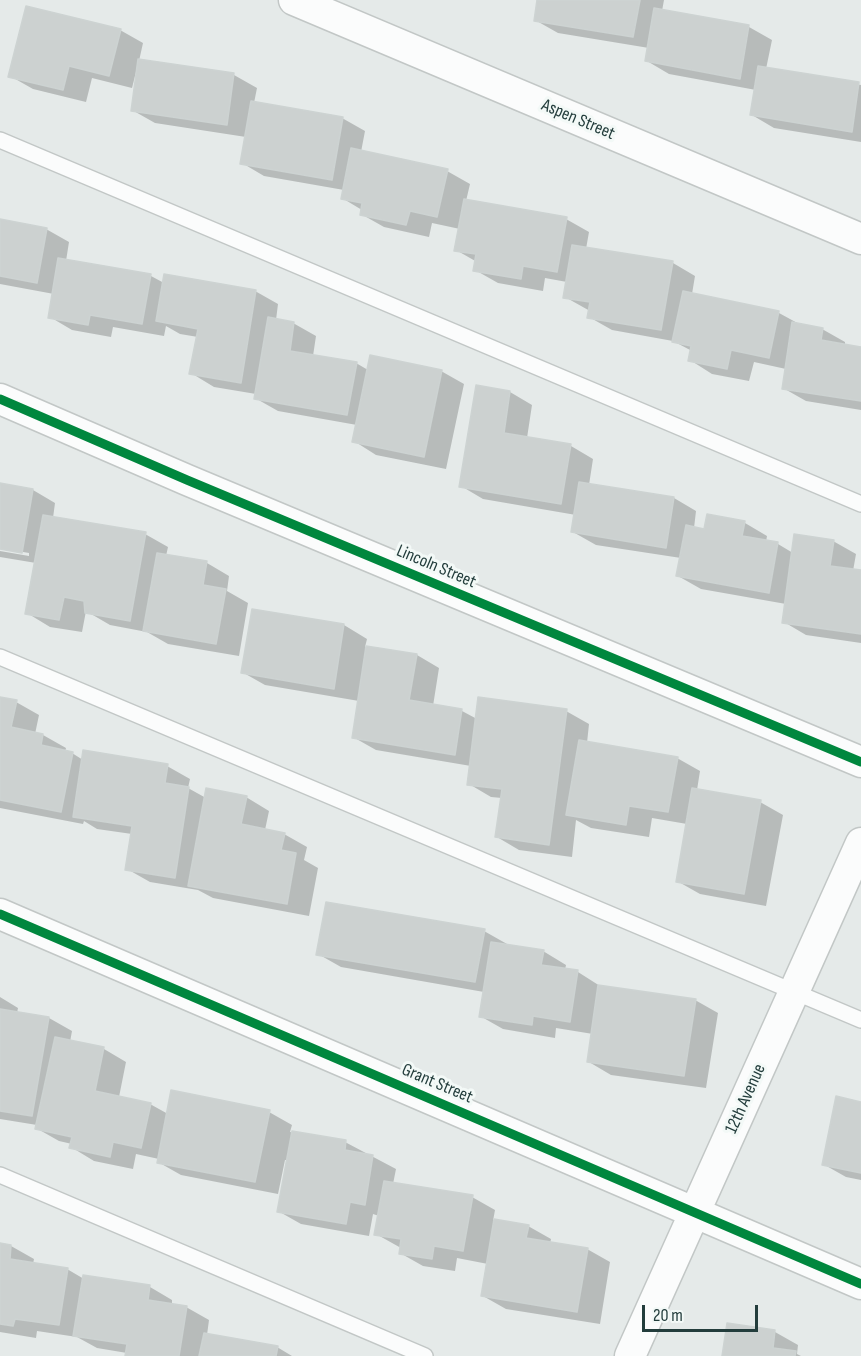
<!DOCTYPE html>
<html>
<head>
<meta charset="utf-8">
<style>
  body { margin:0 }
  #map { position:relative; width:861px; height:1356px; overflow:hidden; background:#e5eae9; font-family:"Sofia Sans Condensed",sans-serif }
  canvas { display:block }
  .scale { position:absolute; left:642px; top:1305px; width:116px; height:27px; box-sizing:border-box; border:3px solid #233d3c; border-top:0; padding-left:8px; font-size:18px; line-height:21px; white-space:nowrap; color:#233d3c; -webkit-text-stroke:4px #f3f9f7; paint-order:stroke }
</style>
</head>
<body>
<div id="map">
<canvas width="861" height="1356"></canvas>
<div class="scale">20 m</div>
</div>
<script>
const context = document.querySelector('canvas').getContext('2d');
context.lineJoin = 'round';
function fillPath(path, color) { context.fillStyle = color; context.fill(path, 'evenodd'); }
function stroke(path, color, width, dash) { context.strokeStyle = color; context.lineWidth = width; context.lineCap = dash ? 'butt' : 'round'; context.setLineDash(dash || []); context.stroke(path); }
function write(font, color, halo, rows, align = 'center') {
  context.font = font + ' "Sofia Sans Condensed",sans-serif'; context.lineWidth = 6; context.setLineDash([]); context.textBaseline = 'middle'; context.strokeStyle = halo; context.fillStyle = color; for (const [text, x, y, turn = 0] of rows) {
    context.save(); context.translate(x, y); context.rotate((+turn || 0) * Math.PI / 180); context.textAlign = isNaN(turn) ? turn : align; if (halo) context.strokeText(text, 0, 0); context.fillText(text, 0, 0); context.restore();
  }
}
const shadow = new Path2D(`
  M539 0H664L662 11 749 27 772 40 766 69 861 85V142L774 128 752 115 756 90 669 74 647 61 649 48 558 33 535 20Z
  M120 30 143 43 139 61 234 75 257 88 254 103 342 118 365 131 361 152 447 171 470 184 466 201 566 219 589 232 586 249 673 263 695 276 692 294 779 313 801 325 822 329 845 342V346L861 348V410L806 401 783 388 786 369 754 362 749 381 712 374 690 360 692 351 673 341 612 330 589 317 590 311 565 297 567 282 545 278 543 291 498 283 475 270 477 262 456 250 460 229 432 223 429 237 384 227 361 214 362 210 342 198 344 190 264 176 242 163 246 137 155 123 132 110 138 73 136 72 132 88 92 78 86 102 33 89 10 76Z
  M0 220 46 229 69 242 66 261 151 276 164 283 255 291 278 304 276 320 293 323 316 336 313 356 356 363 368 370 441 371 464 384 446 469 376 455 354 441 357 425 278 411 255 398 256 394 214 387 191 373 198 337 180 334 166 326 164 336 113 327 111 337 72 330 50 317 54 294 0 284Z
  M510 392 532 405 527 438 571 446 593 459 589 485 674 498 696 511 694 528 706 531 745 523 767 536 766 542 778 544 793 553 833 541 856 554 853 571 861 572V643L806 635 784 622 786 604 701 589 678 576 681 558 596 545 573 532 576 515 483 499 461 486Z
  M0 484 33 490 55 503 53 518 145 534 168 547 166 556 207 563 229 576 227 591 248 603 239 656 168 644 147 632 110 625 86 611 82 632 50 627 27 613 36 563 0 557V551L29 556V553L0 548Z
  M253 610 344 625 367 639 365 647 417 655 439 668 433 706 462 711 477 719 566 711 589 724 587 743 677 758 700 771 697 790 760 802 783 815 766 906 700 894 677 881 687 824 652 818 649 837 591 828 576 820 572 857 519 850 497 837 502 798 491 797 469 784 471 766 376 750 353 737 359 701 265 685 242 672Z
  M0 698 16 702 39 715 35 734 43 735 66 748 65 752 72 753 83 760 167 766 190 779 188 788 206 798 246 797 269 811 265 830 284 834 307 847 304 860 318 868 309 916 213 898 198 890 150 882 127 869 132 834 97 829 84 821 83 824 0 808Z
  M484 931 507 944 506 946 543 951 566 965 565 970 578 972 600 986 695 1000 718 1013 706 1088 611 1075 589 1062 593 1034 556 1028 555 1038 503 1029 480 1016 484 992 341 967 318 954Z
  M0 997 18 1008 17 1013 49 1018 72 1031 70 1042 104 1049 126 1062 119 1097 150 1104 168 1114 269 1112 292 1125 290 1132 345 1142 396 1169 393 1184 472 1197 495 1210 493 1221 528 1226 551 1239 550 1244 587 1249 610 1262 600 1324 506 1309 483 1296 488 1264 457 1258 455 1271 423 1266 400 1253 401 1248 376 1234 379 1216 373 1214 369 1236 301 1224 278 1211 288 1160H285L278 1194 181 1175 158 1162 159 1159 136 1154 133 1169 94 1161 71 1147 72 1144 59 1141 36 1128 37 1125 0 1119Z
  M861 1103V1180L846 1177 823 1164Z
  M0 1245 11 1246 34 1259 33 1264 67 1269 84 1279 150 1287 172 1300V1305L186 1307 209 1320 207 1335 277 1347 292 1356H126L127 1353 97 1348 77 1337 37 1331 36 1338 0 1332Z
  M728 1325 775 1332 798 1345 797 1354 801 1356H723Z`);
const building = new Path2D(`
  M537 0H640L633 37 534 21Z
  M26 6 121 29 109 76 69 66 63 90 8 77Z
  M654 8 749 25 740 79 645 61Z
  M138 59 234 73 227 125 131 111Z
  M758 66 859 82 852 132 750 115Z
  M251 101 343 117 332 180 240 164Z
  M351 148 448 169 437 217 410 211 406 225 360 215 362 203 341 199Z
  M464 199 567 217 557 272 523 266 521 279 473 271 476 254 454 251Z
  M0 219 47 228 37 283 0 276Z
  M572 245 673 261 661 330 587 318 590 302 563 298Z
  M58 258 151 274 142 324 90 315 88 325 48 318Z
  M164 274 256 290 241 383 189 374 198 329 156 321Z
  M683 291 779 311 769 358 731 350 727 369 688 361 691 346 672 342Z
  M268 317 294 322 290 351 357 362 347 415 254 399Z
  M792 322 823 328 821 340 861 347V401L782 389Z
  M370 355 442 370 424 457 352 442Z
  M476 385 510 391 504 433 571 444 561 504 459 487Z
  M579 482 674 497 666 548 571 532Z
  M0 483 33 489 22 553 0 549Z
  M707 514 745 521 742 536 778 542 769 593 676 576 686 525 704 529Z
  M43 515 146 532 130 621 85 613 84 601 64 597 59 620 25 614Z
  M794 534 834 540 830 566 861 570V634L782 623Z
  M157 553 207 561 203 585 226 589 216 644 143 631Z
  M252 609 344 624 334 689 241 673Z
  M366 646 417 654 409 700 462 709 455 755 352 738Z
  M0 697 17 700 11 727 43 734 41 745 73 752 61 812 0 800Z
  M478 697 567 709 549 845 495 837 502 789 467 785Z
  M579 740 678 757 668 812 629 806 626 825 566 815Z
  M83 750 168 764 165 783 189 787 175 878 125 870 132 826 73 817Z
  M206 788 247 796 241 824 285 833 281 850 296 853 287 904 188 886Z
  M692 788 761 800 744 894 676 882Z
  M326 902 485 929 475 982 316 955Z
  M491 942 544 950 541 965 578 970 570 1022 533 1016 532 1025 479 1017Z
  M598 985 696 999 684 1076 587 1062Z
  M0 1009 49 1017 32 1116 0 1111Z
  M55 1037 104 1047 95 1091 151 1103 141 1148 113 1142 110 1157 69 1148 72 1137 35 1129Z
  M171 1090 270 1110 255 1182 157 1163Z
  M836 1096 861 1102V1173L822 1165Z
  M292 1131 346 1140 345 1150 373 1155 365 1205 350 1202 346 1224 277 1212Z
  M384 1181 473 1195 463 1251 434 1246 432 1259 399 1254 401 1239 374 1235Z
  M494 1219 529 1225 526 1238 588 1248 577 1312 481 1296Z
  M0 1243 11 1245 10 1259 68 1268 59 1325 15 1319 13 1326 0 1324Z
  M83 1275 150 1285 148 1300 187 1306 179 1356H125L127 1344 73 1336Z
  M727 1323 775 1330 773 1348 796 1351 795 1356H722Z
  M204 1333 278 1346 276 1356H199Z`);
const service = new Path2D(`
  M0 140 861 504
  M0 657 861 1020
  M0 1175 425 1356`);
const minor = new Path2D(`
  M294 0 861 239
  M0 399 187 480 861 762
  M0 914 861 1284
  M630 1356 861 843`);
const cycleway = new Path2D(`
  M0 399 187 480 861 762
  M0 914 861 1284`);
const streetNames = [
  ["Aspen Street",578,120,23],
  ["Lincoln Street",436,567,23],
  ["Grant Street",437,1084,23],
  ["12th Avenue",746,1099,-66]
];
fillPath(shadow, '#0003');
fillPath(building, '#ccd1d0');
stroke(building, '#cdd3d2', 1.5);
stroke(service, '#c2c7c6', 18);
stroke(minor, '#c2c7c6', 33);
stroke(service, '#fbfcfc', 15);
stroke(minor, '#fbfcfc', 30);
stroke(cycleway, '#00873e', 9);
write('18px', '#233d3c', '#f3f9f7', streetNames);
</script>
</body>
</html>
